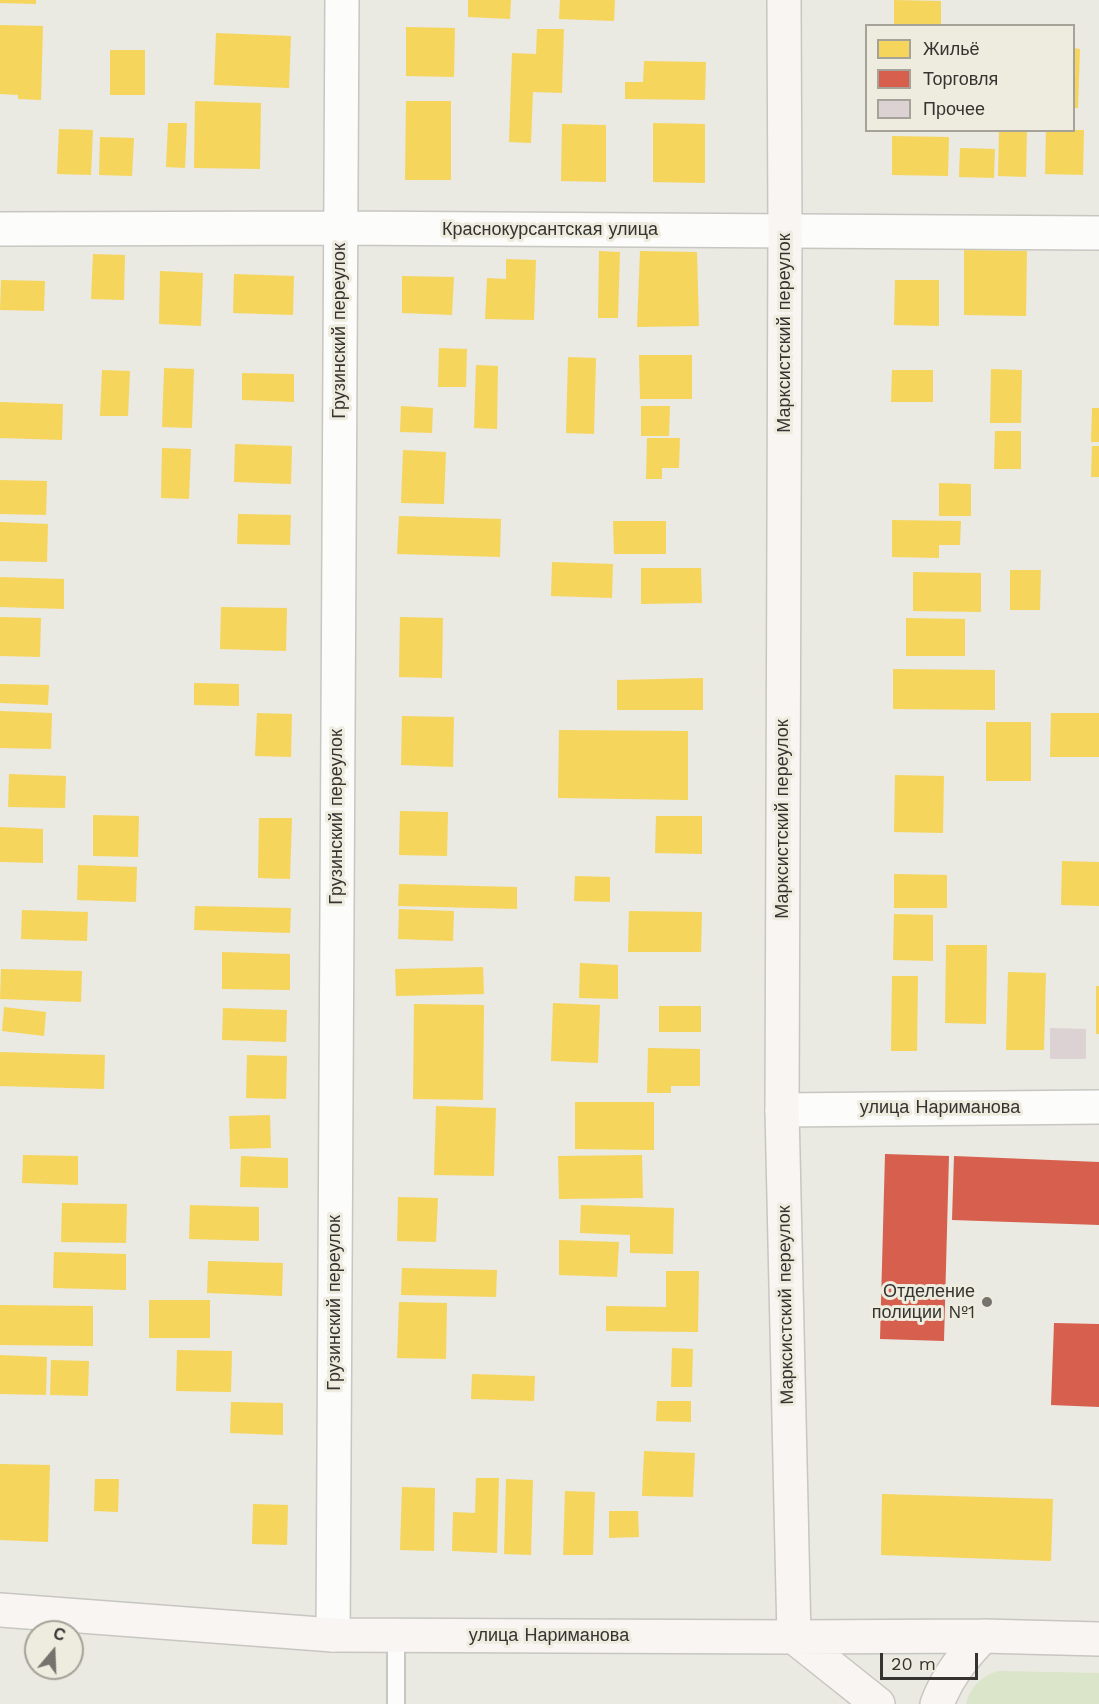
<!DOCTYPE html>
<html>
<head>
<meta charset="utf-8">
<style>
  body { margin:0 }
  #map { position:relative; width:1099px; height:1704px; overflow:hidden; background:#eae9e2; font-family:"Work Sans",sans-serif }
  canvas { display:block }
  .legend { position:absolute; left:865px; top:24px; width:210px; height:108px; box-sizing:border-box; background:#eeebdf; border:2px solid #a4a299; margin:0; padding:8px 10px; list-style:none; font-size:18px; color:#353430 }
  .legend li { display:flex; align-items:center; gap:12px; height:30px }
  .legend b { width:30px; border:2px solid #a4a299 }
  .north { position:absolute; left:24px; top:1620px; width:60px; height:60px; box-sizing:border-box; background:#eeebdf; border:2px solid #a4a299; border-radius:50%; rotate:19deg; font-size:16px; font-weight:700; line-height:24px; text-align:center; color:#353430 }
  .north::after { content:''; display:block; margin:auto; width:21px; height:27px; background:#74736e; clip-path:polygon(50% 0,100% 100%,50% 72%,0 100%) }
  .scale { position:absolute; left:880px; top:1653px; width:98px; height:27px; box-sizing:border-box; border:3px solid #353430; border-top:0; padding-left:8px; font-size:18px; line-height:21px; white-space:nowrap; color:#353430; -webkit-text-stroke:4px #eeebdf; paint-order:stroke }
</style>
</head>
<body>
<div id="map">
<canvas width="1099" height="1704"></canvas>
<ul class="legend">
<li><b style="height:16px;background:#f6d55c"></b>Жильё</li>
<li><b style="height:16px;background:#d6604d"></b>Торговля</li>
<li><b style="height:16px;background:#dcd1d3"></b>Прочее</li>
</ul>
<div class="north">С</div>
<div class="scale">20 m</div>
</div>
<script>
const context = document.querySelector('canvas').getContext('2d');
context.lineJoin = 'round';
function fillPath(path, color) { context.fillStyle = color; context.fill(path, 'evenodd'); }
function stroke(path, color, width, dash) { context.strokeStyle = color; context.lineWidth = width; context.lineCap = dash ? 'butt' : 'round'; context.setLineDash(dash || []); context.stroke(path); }
function write(font, color, halo, rows, align = 'center') {
  context.font = font + ' "Work Sans",sans-serif'; context.lineWidth = 6; context.setLineDash([]); context.textBaseline = 'middle'; context.strokeStyle = halo; context.fillStyle = color; for (const [text, x, y, turn = 0] of rows) {
    context.save(); context.translate(x, y); context.rotate((+turn || 0) * Math.PI / 180); context.textAlign = isNaN(turn) ? turn : align; if (halo) context.strokeText(text, 0, 0); context.fillText(text, 0, 0); context.restore();
  }
}
const green = new Path2D(`
  M999 1671 1099 1673V1704H966C970 1687 982 1675 999 1671Z`);
const homes = new Path2D(`
  M0 0H36V4L0 3Z
  M468 0H511L510 19 468 17Z
  M560 0H615L614 21 559 19Z
  M894 0 941 1V26L894 25Z
  M0 25 43 26 41 100 18 99V95L0 94Z
  M406 27 455 28 454 77 406 76Z
  M537 29H564L562 93 533 92 531 143 509 142 512 53 536 54Z
  M216 33 291 36 289 88 214 85Z
  M1074 48 1080 49 1078 108H1074Z
  M110 50H145V95H110Z
  M644 61 706 62 705 100 625 99V82H643Z
  M195 101 261 103 260 169 194 168Z
  M406 101H451V180H405Z
  M168 123H187L185 168 166 167Z
  M653 123 705 124V183L653 182Z
  M562 124 606 125V182L561 181Z
  M59 129 93 130 91 175 57 174Z
  M999 130 1027 131 1026 177 998 176Z
  M1046 130H1084L1083 175 1045 174Z
  M892 136 949 137 948 176 892 175Z
  M100 137 134 138 132 176 99 175Z
  M960 148 995 149 994 178 959 177Z
  M964 250 1027 251 1026 316 964 315Z
  M599 251 620 252 618 318H598Z
  M640 251 697 252 699 326 637 327Z
  M93 254 125 255 124 300 91 299Z
  M506 259 536 260 534 320 485 319 487 278 506 279Z
  M160 271 203 273 201 326 159 324Z
  M234 274 294 276 293 315 233 313Z
  M402 276 454 277 452 315 402 313Z
  M1 280 45 281 44 311 0 310Z
  M895 280H939V326L894 325Z
  M439 348 467 349 466 387H438Z
  M639 355H692V399H640Z
  M568 357 596 358 594 434 566 433Z
  M476 365 498 366 497 429 474 428Z
  M164 368 194 369 192 428 162 427Z
  M991 369 1022 370 1021 423H990Z
  M102 370 130 371 128 416H100Z
  M892 370H933V402H891Z
  M242 373 294 374V402L242 400Z
  M0 402 63 404 62 440 0 438Z
  M401 406 433 408 432 433 400 432Z
  M641 406H670L669 436H641Z
  M1092 408H1099V442H1091Z
  M995 431H1021V469H994Z
  M647 438H680L679 468H662V479H646Z
  M235 444 292 446 291 484 234 482Z
  M1092 446H1099V477H1091Z
  M162 448 191 449 189 499 161 498Z
  M403 450 446 452 444 504 401 503Z
  M0 480 47 481 46 515 0 514Z
  M939 483 971 484V516H939Z
  M238 514 291 515 290 545 237 544Z
  M399 516 501 519 500 557 397 554Z
  M892 520 961 521 960 545H939V558L892 557Z
  M613 521H666V554H614Z
  M0 522 48 524 47 562 0 561Z
  M552 562 613 564 612 598 551 596Z
  M641 568H701L702 603 641 604Z
  M1010 570H1041L1040 610H1010Z
  M913 572 981 573V612L913 611Z
  M0 577 64 579V609L0 607Z
  M221 607 287 608 286 651 220 649Z
  M0 617 41 618 40 657 0 656Z
  M400 617 443 618 442 678 399 677Z
  M906 618 965 619V656H906Z
  M893 669 995 670V710L893 709Z
  M703 678V710H617V680Z
  M194 683 239 684V706L194 705Z
  M0 684 49 685 48 705 0 703Z
  M0 711 52 713 51 749 0 748Z
  M257 713 292 714 291 757 255 756Z
  M1051 713H1099V757H1050Z
  M402 716 454 717 453 767 401 765Z
  M986 722H1031V781H986Z
  M559 730 688 731V800L558 798Z
  M9 774 66 776 65 808 8 807Z
  M895 775 944 776 943 833 894 832Z
  M400 811 448 812 447 856 399 855Z
  M93 815 139 816 138 857 93 856Z
  M656 816H702V854L655 853Z
  M259 818H292L290 879 258 878Z
  M0 827 43 829V863L0 862Z
  M1062 861 1099 862V906L1061 905Z
  M78 865 137 867 136 902 77 900Z
  M894 874 947 875V908H894Z
  M575 876 610 877V902L574 901Z
  M399 884 517 887V909L398 906Z
  M195 906 291 908 290 933 194 930Z
  M399 909 454 911 453 941 398 939Z
  M22 910 88 912 87 941 21 939Z
  M629 911 702 912 701 952H628Z
  M894 914 933 915V961L893 960Z
  M946 945H987L986 1024 945 1023Z
  M222 952 290 954V990L222 989Z
  M580 963 618 965V999L579 998Z
  M483 967 484 994 396 996 395 969Z
  M1 969 82 971 81 1002 0 999Z
  M1008 972 1046 973 1044 1050H1006Z
  M892 976H918L917 1051H891Z
  M1096 986H1099V1034H1096Z
  M553 1003 600 1005 598 1063 551 1061Z
  M414 1004 484 1005 483 1100 413 1099Z
  M659 1006H701V1032H659Z
  M4 1007 46 1012 44 1036 2 1031Z
  M223 1008 287 1010 286 1042 222 1040Z
  M648 1048 700 1049V1086H671V1093H647Z
  M0 1052 105 1055 104 1089 0 1086Z
  M247 1055 287 1056 286 1099 246 1098Z
  M575 1102H654V1150L575 1149Z
  M436 1106 496 1108 494 1176 434 1175Z
  M270 1115 271 1148 230 1149 229 1116Z
  M23 1155 78 1156V1185L22 1183Z
  M642 1155 643 1198 559 1199 558 1156Z
  M241 1156 288 1158V1188L240 1187Z
  M398 1197 438 1198 436 1242 397 1241Z
  M62 1203 127 1204 126 1243 61 1242Z
  M190 1205 259 1207V1241L189 1239Z
  M581 1205 674 1208 673 1254 630 1253V1235L580 1233Z
  M559 1240 619 1242 617 1277 559 1275Z
  M54 1252 126 1254V1290L53 1288Z
  M208 1261 283 1263 282 1296 207 1293Z
  M402 1268 497 1270 496 1297 401 1295Z
  M666 1271H699L698 1332 606 1331V1306L666 1307Z
  M149 1300H210V1338H149Z
  M399 1302 447 1303 446 1359 397 1358Z
  M0 1305 93 1306V1346L0 1345Z
  M672 1348 693 1349 692 1387H671Z
  M177 1350 232 1351 231 1392 176 1391Z
  M0 1355 47 1357 46 1395 0 1394Z
  M51 1360 89 1361 88 1396 50 1395Z
  M472 1374 535 1376 534 1401 471 1399Z
  M657 1401H691V1422L656 1421Z
  M231 1402 283 1403V1435L230 1433Z
  M644 1451 695 1453 693 1497 642 1496Z
  M0 1464 50 1465 48 1542 0 1540Z
  M476 1478H499L497 1553 452 1551 453 1512 475 1513Z
  M95 1479H119L118 1512 94 1511Z
  M506 1479 533 1480 531 1555 504 1554Z
  M402 1487 435 1488 434 1551 400 1550Z
  M565 1491 595 1492 593 1555H563Z
  M882 1494 1053 1499 1051 1561 881 1555Z
  M253 1504 288 1505 287 1545 252 1544Z
  M609 1511H638L639 1537 609 1538Z`);
const shops = new Path2D(`
  M885 1154 949 1156 944 1341 880 1339Z
  M954 1156 1099 1162V1225L952 1220Z
  M1054 1323 1099 1324V1407L1051 1405Z`);
const building = new Path2D(`
  M1050 1028 1086 1029V1059H1050Z`);
const lane = new Path2D(`
  M396 1704V1635`);
const street = new Path2D(`
  M0 229 340 228 1099 233
  M782 1110 1099 1107
  M333 1635 342 0`);
const secondary = new Path2D(`
  M784 0 785 232 782 1110 794 1637
  M0 1610 333 1635 794 1637 983 1636 1099 1639
  M794 1637 878 1704
  M937 1704C947 1677 963 1657 983 1636`);
const markers = [
  [987,1302,6,"#74736e"]
];
const streetNames = [
  ["Краснокурсантская улица",550,230],
  ["Грузинский переулок",340,331,-90],
  ["Марксистский переулок",785,333,-90],
  ["Грузинский переулок",337,817,-90],
  ["Марксистский переулок",783,819,-90],
  ["улица Нариманова",940,1108],
  ["Грузинский переулок",335,1303,-90],
  ["Марксистский переулок",786,1305,-91],
  ["улица Нариманова",549,1636]
];
const poiNames = [
  ["Отделение",975,1292],
  ["полиции №1",975,1313]
];
fillPath(green, '#dae5c9');
fillPath(homes, '#f6d55c');
fillPath(shops, '#d6604d');
fillPath(building, '#dcd1d3');
stroke(lane, '#c7c6c1', 20);
stroke(street, '#c7c6c1', 36);
stroke(secondary, '#c7c6c1', 36);
stroke(lane, '#fcfcfb', 16);
stroke(street, '#fcfcfb', 33);
stroke(secondary, '#f8f5f3', 33);
for (const [x, y, r, color] of markers) { const dot = new Path2D(); dot.arc(x, y, r, 0, 2 * Math.PI); context.fillStyle = color; context.fill(dot); stroke(dot, '#eeebdf', 2); }
write('18px', '#353430', '#eeebdf', streetNames);
write('18px', '#353430', '#eeebdf', poiNames, 'right');
</script>
</body>
</html>
